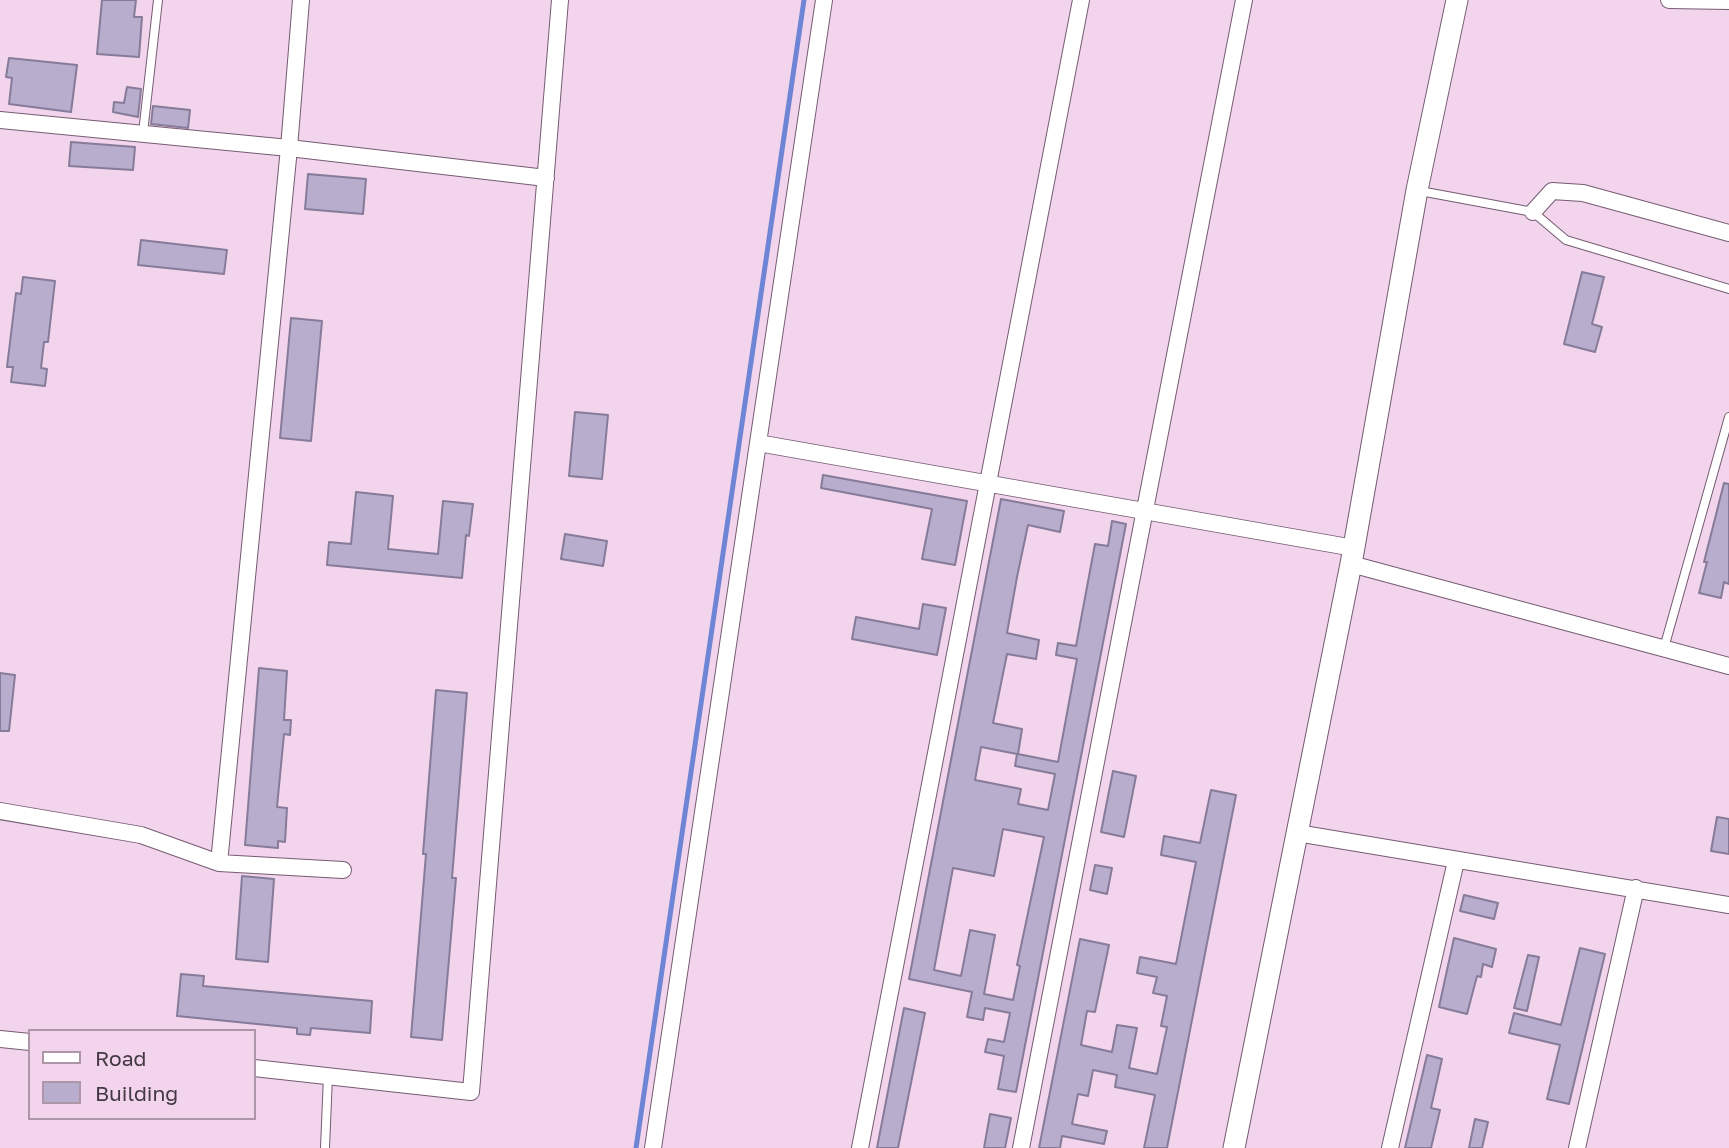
<!DOCTYPE html>
<html>
<head>
<meta charset="utf-8">
<style>
  body { margin:0 }
  #map { position:relative; width:1729px; height:1148px; overflow:hidden; background:#f2d4ec; font-family:"Golos Text",sans-serif }
  canvas { display:block }
  .legend { position:absolute; left:28px; top:1029px; width:228px; height:91px; box-sizing:border-box; background:#f2d4ec; border:2px solid #ac96a8; margin:0; padding:9px 12px; list-style:none; font-size:21px; color:#443942 }
  .legend li { display:flex; align-items:center; gap:14px; height:35px }
  .legend b { width:35px; border:2px solid #ac96a8 }
</style>
</head>
<body>
<div id="map">
<canvas width="1729" height="1148"></canvas>
<ul class="legend">
<li><b style="height:9px;background:#fff"></b>Road</li>
<li><b style="height:19px;background:#b8adcc"></b>Building</li>
</ul>
</div>
<script>
const context = document.querySelector('canvas').getContext('2d');
context.lineJoin = 'round';
function stroke(path, color, width, dash) { context.strokeStyle = color; context.lineWidth = width; context.lineCap = dash ? 'butt' : 'round'; context.setLineDash(dash || []); context.stroke(path); }
function fillPath(path, color) { context.fillStyle = color; context.fill(path, 'evenodd'); }
const stream = new Path2D(`
  M636 1148 804 0`);
const building = new Path2D(`
  M102 0H136L134 17H142L139 57 97 54Z
  M9 58 77 65 71 112 9 104 12 78 6 77Z
  M127 87 141 89 138 117 113 112 114 102 124 103Z
  M153 106 190 110 188 128 151 124Z
  M71 142 135 147 133 170 69 166Z
  M308 174 366 179 363 214 305 209Z
  M141 240 227 250 224 274 138 265Z
  M1582 272 1604 277 1592 324 1602 327 1595 352 1564 344Z
  M23 277 55 281 48 342H44L41 368 47 369 45 386 11 382 13 367H7L16 293 21 294Z
  M291 318 322 321 311 441 280 438Z
  M575 412 608 415 602 479 569 476Z
  M823 475 967 501 955 565 922 559 932 509 821 488Z
  M1724 483 1729 484V584L1724 582 1721 598 1699 593 1707 562H1704Z
  M356 492 393 496 388 549 438 554 443 501 473 504 469 536 466 535 462 578 327 565 329 542 351 544Z
  M1001 499 1064 511 1060 532 1028 525 1017 577 1007 633 1039 640 1036 659 1007 654 993 723 1022 729 1018 754 1058 762 1077 659 1056 655 1058 643 1076 646 1095 544 1108 546 1112 521 1126 524 1016 1092 998 1089 1004 1056 985 1052 988 1039 1004 1042 1010 1013 985 1008 983 1020 967 1017 972 992 909 979ZM981 747 1017 754 1015 766 1055 774 1048 810 1018 804 1021 789 975 780ZM1003 829 1044 837 1017 965 1020 966 1013 1000 984 994 995 935 970 930 961 976 934 970 953 868 994 876Z
  M565 534 607 541 603 566 561 559Z
  M923 604 946 608 937 655 852 639 856 617 919 629Z
  M259 668 287 671 284 720H291L290 735 284 734 277 807 287 808 285 842 278 841V848L245 845Z
  M0 673 15 675 9 731H0Z
  M436 690 467 693 452 878H456L442 1040 411 1037 426 854H423Z
  M1113 771 1136 776 1124 837 1101 832Z
  M1211 790 1236 795 1167 1148H1144L1155 1095 1115 1087 1117 1075 1093 1070 1088 1096 1078 1094 1072 1124 1107 1131 1104 1144 1062 1136 1060 1148H1039L1080 939 1109 945 1095 1012 1087 1011 1081 1045 1112 1052 1117 1025 1137 1028 1129 1068 1157 1074 1167 1027 1161 1026 1167 996 1153 993 1157 977 1137 973 1140 957 1176 964 1196 862 1161 855 1164 836 1200 843Z
  M1717 817 1729 819V854L1711 851Z
  M1095 865 1112 868 1107 894 1090 890Z
  M242 876 274 879 268 962 236 959Z
  M1464 895 1498 903 1494 919 1460 911Z
  M1454 938 1496 949 1492 967 1483 964 1481 977 1477 976 1467 1014 1439 1007Z
  M1580 948 1605 954 1569 1104 1547 1099 1560 1045 1509 1033 1514 1013 1561 1025Z
  M1528 955 1539 957 1527 1011 1514 1008Z
  M181 974 204 976 203 986 372 1001 370 1033 311 1028 310 1035 297 1034V1028L177 1016Z
  M904 1008 925 1013 898 1148H877Z
  M1427 1055 1442 1059 1431 1108 1440 1110 1431 1148H1405Z
  M990 1114 1011 1118 1005 1148H984Z
  M1475 1119 1488 1122 1482 1148H1469Z`);
const service = new Path2D(`
  M143 133 158 0
  M1420 191 1533 212 1566 240 1729 289
  M1664 648 1729 417
  M325 1148 328 1076`);
const minor = new Path2D(`
  M1669 0 1729 1
  M0 120 289 148 546 178
  M1533 212 1552 191 1583 193 1729 233
  M758 443 1354 548
  M1351 564 1729 666
  M0 811 141 835 219 863 343 870
  M1297 833 1729 905
  M219 863 289 148 301 0
  M0 1039 30 1042
  M254 1068 471 1092 560 0
  M653 1148 824 0
  M860 1148 1081 0
  M1021 1148 1244 0
  M1390 1148 1456 861
  M1577 1148 1636 888`);
const tertiary = new Path2D(`
  M1234 1148 1351 564 1417 190 1457 0`);
stroke(stream, '#6e85d5', 5);
fillPath(building, '#b8adcc');
stroke(building, '#867b99', 2);
stroke(service, '#755c71', 10);
stroke(minor, '#755c71', 18);
stroke(tertiary, '#755c71', 23);
stroke(service, '#fff', 8);
stroke(minor, '#fff', 16);
stroke(tertiary, '#fff', 21);
</script>
</body>
</html>
